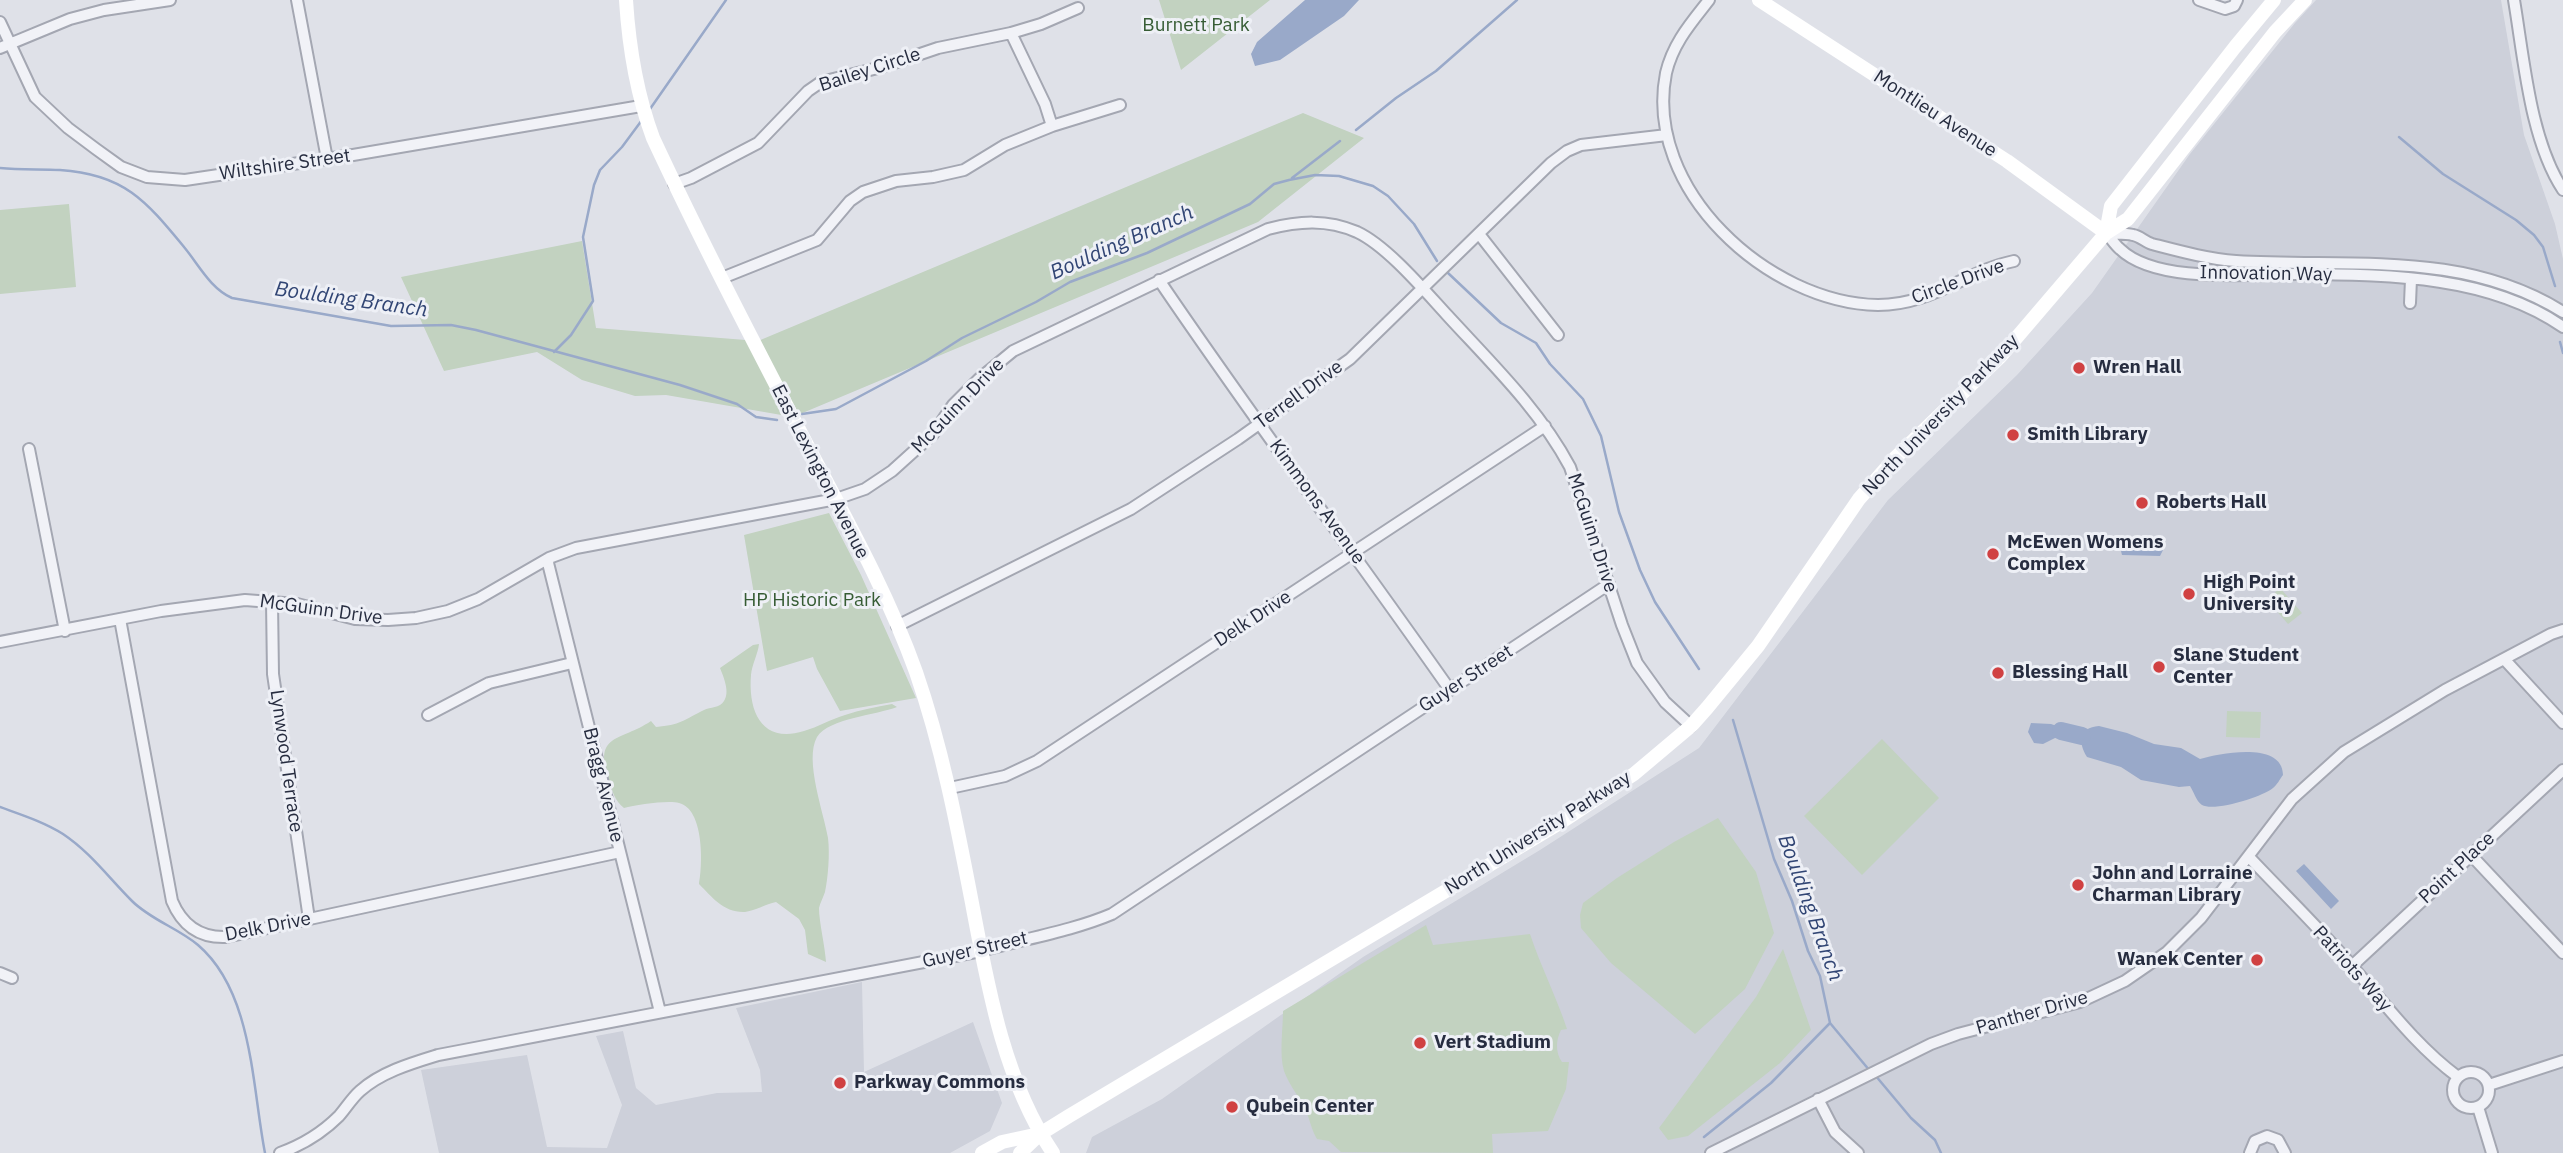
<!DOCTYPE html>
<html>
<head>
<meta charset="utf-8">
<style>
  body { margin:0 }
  canvas { display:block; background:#dfe1e8 }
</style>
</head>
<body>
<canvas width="2563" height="1153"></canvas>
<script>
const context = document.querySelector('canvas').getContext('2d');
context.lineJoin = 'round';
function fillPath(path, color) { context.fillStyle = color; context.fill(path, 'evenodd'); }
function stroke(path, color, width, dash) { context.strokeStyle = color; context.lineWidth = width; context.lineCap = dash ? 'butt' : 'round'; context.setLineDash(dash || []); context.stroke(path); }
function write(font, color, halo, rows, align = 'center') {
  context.font = font + ' "IBM Plex Sans",sans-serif'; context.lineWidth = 6; context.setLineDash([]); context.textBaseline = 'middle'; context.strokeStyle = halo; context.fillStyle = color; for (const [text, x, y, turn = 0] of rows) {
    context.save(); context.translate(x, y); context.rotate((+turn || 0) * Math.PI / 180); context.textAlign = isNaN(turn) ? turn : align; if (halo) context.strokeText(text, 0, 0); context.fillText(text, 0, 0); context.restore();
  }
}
const built = new Path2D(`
  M2316 0H2501L2524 135 2555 224 2563 259V1153H1086L1092 1137 1162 1099 1363 957 1540 850 1699 748 1888 500 2017 375 2092 293 2190 154 2295 23Z
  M862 982 864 1072 973 1022 1002 1103 990 1131 950 1153H439L421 1070 527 1055 547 1147 607 1148 622 1105 596 1036 623 1031 636 1088 656 1105 717 1093 762 1092 760 1070 736 1008Z`);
const green = new Path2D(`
  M1159 0H1270L1181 70Z
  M1303 113 1364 138 1258 222 793 417 666 395 635 396 582 380 537 352 444 371 401 277 582 241 596 328 758 341Z
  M69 204 76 287 0 294V210Z
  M829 513 861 575 916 698 840 711 817 669 813 657 767 671 744 535Z
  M2280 588 2302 613 2288 624 2267 600Z
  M759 644C758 654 752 664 751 675 748 712 762 744 804 731 818 727 831 719 845 715 860 710 876 707 892 704L897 707C877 715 829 718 817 737 804 760 824 813 828 838 830 854 828 878 825 892 823 898 820 903 819 908 819 922 825 946 826 962L808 954 805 930 799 919 776 902C766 904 754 911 745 912 724 913 712 897 699 884 703 864 704 809 679 803 668 800 636 805 624 808 615 801 612 791 609 780 593 733 620 742 651 721L656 727C680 725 684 720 704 710 710 707 720 708 724 701 730 692 724 678 720 668L753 645Z
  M2227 711 2261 712 2260 738 2226 737Z
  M1882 739 1939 798 1862 875 1804 816Z
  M1718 818 1756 872 1774 933 1745 989 1695 1034 1611 963 1581 928 1580 915 1583 903 1617 878 1674 842Z
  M1426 925 1433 945 1530 934C1541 967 1556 996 1567 1029L1561 1030C1556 1040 1555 1052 1562 1062H1569L1566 1089 1548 1131 1492 1134 1493 1153 1341 1152 1329 1141 1317 1139C1311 1129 1310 1119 1305 1109 1299 1096 1289 1085 1284 1071 1279 1054 1283 1029 1283 1011Z
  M1783 949 1811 1030 1780 1063 1688 1136 1668 1140 1659 1128 1756 997Z`);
const water = new Path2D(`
  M1305 0H1359L1344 16 1280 60 1255 66 1251 54 1257 42Z
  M2122 541 2160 542 2163 550 2160 556 2122 555 2120 547Z
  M2031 723 2051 724 2060 727 2061 735 2043 744 2034 743 2028 732Z
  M2099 726 2127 733 2154 744 2181 748 2200 759C2220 753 2283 741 2283 775 2280 779 2277 785 2273 788 2262 797 2214 812 2202 805 2196 801 2194 792 2190 786L2179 787 2141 780 2121 767 2087 757C2078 742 2078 728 2099 726Z
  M2304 864 2339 901 2331 909 2296 871Z`);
const stream = new Path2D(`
  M650 109 726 0
  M1356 130 1396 98 1436 71 1517 0
  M2399 137 2443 174 2516 220 2534 235 2543 247 2555 286
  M0 168C20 170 40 169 60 170 124 174 146 201 184 247 199 265 210 288 232 298L391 326 451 325 476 330 680 385 737 404 756 417 777 420
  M1292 178 1340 141
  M1448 273 1501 323 1536 343 1550 364 1583 399 1601 436 1619 512 1640 570 1655 602 1699 669
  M2560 342 2563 353
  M554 352 571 335 593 301 583 237 594 185 600 170 622 147 642 120
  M802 414 836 409 926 361 962 338 1036 302 1070 282 1147 253 1250 204 1274 184 1289 180 1315 175 1339 176 1373 186 1388 196 1414 224 1437 261
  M1733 720 1774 859 1792 901 1808 951 1820 976 1830 1023 1870 1071
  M0 807C22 815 44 822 63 834 90 852 109 878 132 901 151 920 178 928 198 945 253 992 252 1087 265 1153
  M1875 1075 1911 1118 1935 1140 1941 1153
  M1704 1137 1771 1083 1830 1023`);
const river = new Path2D(`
  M2061 731 2082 736`);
const street = new Path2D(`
  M297 0 327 159
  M1709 0C1691 23 1673 43 1666 73 1643 189 1768 303 1878 305 1932 305 1966 271 2014 261
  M2199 0 2225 9 2234 6 2237 0
  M2514 0C2524 59 2530 140 2563 190
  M0 22 35 97 68 128 96 149 121 167 147 177 185 180 353 155 641 106
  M1011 33 1041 24 1078 8
  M0 48 70 19 104 10 170 0
  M1052 126 1120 105
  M674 184 691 178 758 143 808 91 821 82 882 67 938 48 1011 33 1045 104 1052 126 1005 145 964 170 933 177 896 181 863 192 850 201 817 240 722 278
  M2106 233C2111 238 2115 245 2120 249 2156 284 2250 274 2296 274 2384 275 2487 274 2563 327
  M2106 233C2115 234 2124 233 2133 235 2140 236 2145 242 2152 244 2179 251 2208 259 2236 261 2349 268 2462 249 2563 312
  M1479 234 1558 335
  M1159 280C1253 419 1354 553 1450 690
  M2410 303 2411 279
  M29 449 65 631
  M549 558 548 563 660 1012
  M272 602 273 674 309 919
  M120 619 172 901C182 925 199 938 226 937L620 852
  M897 626 1131 509 1238 439 1350 359 1551 163 1567 151 1581 145 1667 135
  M0 642 161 611 245 600 297 604 355 619 388 620 416 618 448 611 478 599 549 558 576 548 836 499 865 489 892 471 933 434 953 405 979 379 1013 351 1268 229C1299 221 1327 219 1357 232 1387 246 1424 290 1447 315 1491 363 1539 409 1570 467L1622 625 1637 663 1665 702 1691 726
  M2505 660 2563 723
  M428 715 489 683 572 663
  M950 788 1005 776 1037 761 1545 426
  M2471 855 2563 953
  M2249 857C2283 893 2319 928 2352 966 2385 1004 2417 1047 2458 1077
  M2352 966 2563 770
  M0 973 12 978
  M2453 1090a18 18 0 1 1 36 0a18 18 0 1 1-36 0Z
  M2489 1085 2563 1061
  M1818 1099 1835 1132 1858 1153
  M2478 1107 2492 1153
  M280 1153C302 1145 322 1133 339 1116 346 1108 352 1098 360 1091 381 1072 412 1063 438 1055L981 951C1023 939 1072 931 1112 914L1609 584
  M1711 1153 1931 1044 1958 1034 2080 1002 2125 981 2167 952 2201 918 2292 799 2344 752 2445 690 2551 634 2563 630
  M2250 1153 2255 1141 2267 1136 2278 1140 2285 1153`);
const secondary = new Path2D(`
  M626 0C629 48 636 92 653 138 700 239 752 339 804 439 844 515 887 591 916 672 942 747 957 825 972 903 988 988 1004 1080 1053 1153
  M1759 0 2007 161 2106 233
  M2106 233 2111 206 2235 47 2274 0
  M982 1153 1002 1142 1039 1134
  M1020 1153 1040 1134 1069 1116 1563 821 1634 774 1691 726 1707 708 1758 646 1859 499 1896 457 2000 357 2106 233 2128 219 2275 32 2305 0`);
const markers = [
  [2079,368,7,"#d04142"],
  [2013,435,7,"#d04142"],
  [2142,503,7,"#d04142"],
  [1993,554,7,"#d04142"],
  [2189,594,7,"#d04142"],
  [2159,667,7,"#d04142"],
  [1998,673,7,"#d04142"],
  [2078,885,7,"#d04142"],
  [2257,960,7,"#d04142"],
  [1420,1043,7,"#d04142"],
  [840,1083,7,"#d04142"],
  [1232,1107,7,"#d04142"]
];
const parkNames = [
  ["Burnett Park",1196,26],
  ["HP Historic Park",812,601]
];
const streetNames = [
  ["Bailey Circle",870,70,-18],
  ["Montlieu Avenue",1935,114,33],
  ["Wiltshire Street",285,165,-8],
  ["Innovation Way",2266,274,1],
  ["Circle Drive",1958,282,-20],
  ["Terrell Drive",1299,395,-36],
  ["McGuinn Drive",958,406,-46],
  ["North University Parkway",1941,415,-46],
  ["East Lexington Avenue",820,472,63],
  ["Kimmons Avenue",1317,502,54],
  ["McGuinn Drive",1592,533,72],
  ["McGuinn Drive",321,610,8],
  ["Delk Drive",1253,619,-33],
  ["Guyer Street",1466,679,-33],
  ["Lynwood Terrace",286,761,82],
  ["Bragg Avenue",603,785,76],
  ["North University Parkway",1538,833,-32],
  ["Point Place",2457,868,-43],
  ["Delk Drive",268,927,-11],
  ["Guyer Street",975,950,-13],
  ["Patriots Way",2352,969,48],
  ["Panther Drive",2032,1013,-16]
];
const poiNames = [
  ["Wren Hall",2093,368],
  ["Smith Library",2027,435],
  ["Roberts Hall",2156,503],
  ["McEwen Womens",2007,543],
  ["Complex",2007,565],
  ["High Point",2203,583],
  ["University",2203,605],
  ["Slane Student",2173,656],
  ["Center",2173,678],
  ["Blessing Hall",2012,673],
  ["John and Lorraine",2092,874],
  ["Charman Library",2092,896],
  ["Wanek Center",2243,960,"right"],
  ["Vert Stadium",1434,1043],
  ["Parkway Commons",854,1083],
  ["Qubein Center",1246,1107]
];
const waterNames = [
  ["Boulding Branch",1122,243,-24],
  ["Boulding Branch",351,300,8],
  ["Boulding Branch",1810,908,70]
];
fillPath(built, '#cdd0da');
fillPath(green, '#c2d2c0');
fillPath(water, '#99a9c9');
stroke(stream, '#99a9c9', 2.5);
stroke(river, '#99a9c9', 18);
stroke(street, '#a4a7b2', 14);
stroke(street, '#f1f2f7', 10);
stroke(secondary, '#fff', 14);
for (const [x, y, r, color] of markers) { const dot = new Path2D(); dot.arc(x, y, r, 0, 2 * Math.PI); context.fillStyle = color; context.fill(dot); stroke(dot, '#eef0f6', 2.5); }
write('19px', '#365c34', '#eef0f6', parkNames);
write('19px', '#272d40', '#eef0f6', streetNames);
write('bold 19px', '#272d40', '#eef0f6', poiNames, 'left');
write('italic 21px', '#314574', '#eef0f6', waterNames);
</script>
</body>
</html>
